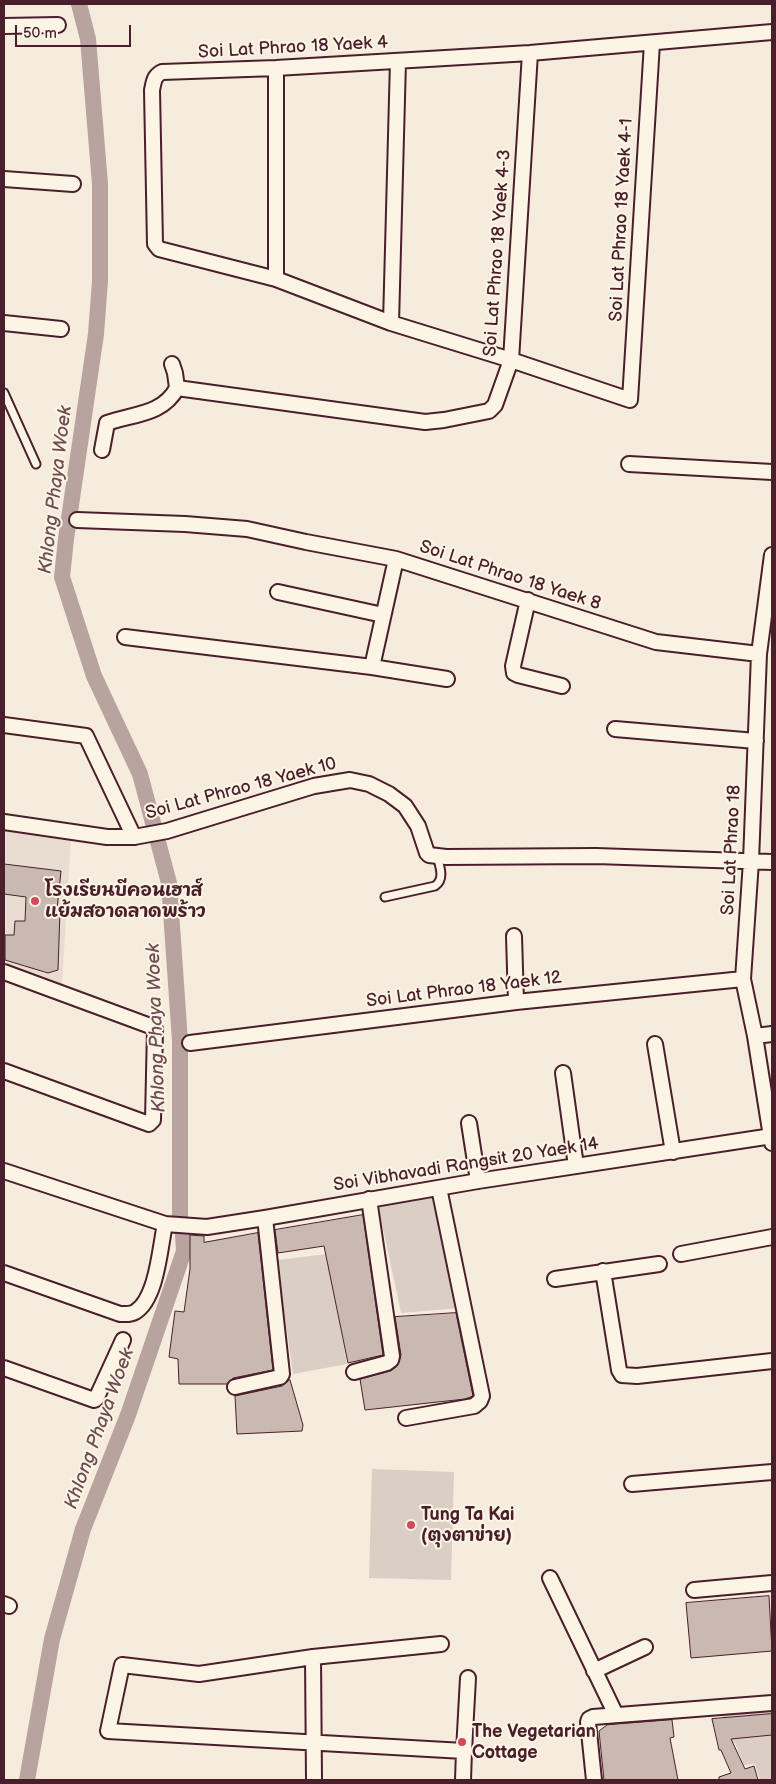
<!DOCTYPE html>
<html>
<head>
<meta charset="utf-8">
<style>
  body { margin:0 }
  #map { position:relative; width:776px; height:1784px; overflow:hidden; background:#f5ecde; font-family:"Balsamiq Sans",sans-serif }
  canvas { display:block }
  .frame { position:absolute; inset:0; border:5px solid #4a1f2b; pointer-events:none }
  .scale { position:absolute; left:15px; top:25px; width:116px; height:22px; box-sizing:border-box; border:2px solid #4a1f2b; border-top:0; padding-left:6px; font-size:15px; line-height:18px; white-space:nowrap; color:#4a1f2b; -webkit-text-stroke:4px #fcf5e5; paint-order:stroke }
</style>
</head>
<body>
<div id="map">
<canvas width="776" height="1784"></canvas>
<div class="frame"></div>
<div class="scale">50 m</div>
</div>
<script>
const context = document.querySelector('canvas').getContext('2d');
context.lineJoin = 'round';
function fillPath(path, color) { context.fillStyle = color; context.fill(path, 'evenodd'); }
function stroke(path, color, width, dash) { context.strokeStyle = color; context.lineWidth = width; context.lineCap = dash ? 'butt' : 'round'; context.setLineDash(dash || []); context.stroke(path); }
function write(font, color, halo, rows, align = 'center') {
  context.font = font + ' "Balsamiq Sans","Playpen Sans Thai",sans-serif'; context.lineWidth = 4; context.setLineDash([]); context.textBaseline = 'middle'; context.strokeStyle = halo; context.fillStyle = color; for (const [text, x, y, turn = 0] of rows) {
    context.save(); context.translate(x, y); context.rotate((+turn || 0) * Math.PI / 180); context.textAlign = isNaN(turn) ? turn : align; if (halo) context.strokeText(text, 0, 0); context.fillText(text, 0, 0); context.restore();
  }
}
const built = new Path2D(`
  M4 830 71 838 62 985 4 964Z`);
const green = new Path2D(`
  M436 1194 460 1308 401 1313 378 1205Z
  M327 1254 347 1364 293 1374 277 1260Z
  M372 1469 454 1472 451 1580 369 1578Z
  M772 1708V1780H760L755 1764 744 1765 735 1743 729 1746 722 1713Z`);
const canal = new Path2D(`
  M27 1780 52 1639 83 1529 128 1415 184 1251 183 1234 180 1224V1041L169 883 140 774 94 676 62 577 66 539 96 334 100 281V184L88 39 79 4`);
const building = new Path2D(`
  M4 864 61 871 57 910H60L58 970 48 973 5 960V935H14L15 921H25L26 897 4 894Z
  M363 1215 383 1355 348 1363 324 1246 278 1253 275 1230Z
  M258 1233 273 1370 233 1378 227 1384H179L178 1359 169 1357 175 1311 184 1312 190 1269V1235L204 1236V1242Z
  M456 1313 473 1396 465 1399 365 1410 360 1379 390 1371 396 1367 399 1362 401 1355 395 1317Z
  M290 1380 303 1425 302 1431 237 1434 235 1396 282 1386Z
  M769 1596 772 1651 691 1658 686 1603Z
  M772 1714V1735L731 1739 745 1769 754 1766 758 1780H719V1777L731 1773 721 1750H719L712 1719Z
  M672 1720 674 1737 670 1738 678 1780H604L599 1731 607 1725Z`);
const lane = new Path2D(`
  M4 393 36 464
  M385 897 435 886C445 879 440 867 437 856`);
const street = new Path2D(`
  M4 26 58 25
  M652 43 630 400 511 360 391 323 276 279 159 249 155 244 152 90C154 81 154 76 162 72L276 68 530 53 772 32
  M4 179 73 184
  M276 279V68
  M4 323 61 329
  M391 323 398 61
  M172 364 175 373 177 388 425 422 444 420 489 411 495 405 511 360 530 53
  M102 450 107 423C132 414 163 415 177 388
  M629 464 772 472
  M77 520 185 524 247 529 306 542 396 559
  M278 592 383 615
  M528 600 513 666 514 673 518 675 562 686
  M125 637 372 667 396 559 656 642 759 654
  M372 667 447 679
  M4 725 86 736 134 837
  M615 729 756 741
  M4 822 107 837H134L167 831 314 786 350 780 369 784 389 794 405 806 418 826 427 853 429 855 446 857 596 856 772 862
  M514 936 516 1002
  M4 972 153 1027 155 1029 153 1120 149 1124 4 1071
  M755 1036 772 1034
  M190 1043 516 1002 743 979
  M655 1044 673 1152
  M563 1073 576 1166
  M469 1123 478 1181
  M772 1143 755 1036 743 979 751 861 759 654 772 555
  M4 1171 165 1224 207 1227 265 1218 478 1181 772 1136
  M681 1254 772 1237
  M603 1271 619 1370 622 1375 637 1376 772 1361
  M4 1273 120 1314C125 1314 130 1315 135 1312 157 1299 160 1247 165 1224
  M555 1279 659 1264
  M4 1368 94 1400 96 1399 123 1340
  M354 1372 387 1363 391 1360 392 1356 369 1199
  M235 1387 280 1377 282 1374 265 1218
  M406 1418 474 1406 480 1401 482 1396 439 1188
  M632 1484 772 1472
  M550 1578 616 1715
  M694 1590 772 1583
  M4 1604 9 1606
  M441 1644 313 1657 199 1674 122 1665 108 1731 464 1751 468 1678
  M313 1657 314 1780
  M594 1671 645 1647
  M463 1780 464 1751
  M594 1780 588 1722 589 1719 593 1717 772 1703`);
const markers = [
  [35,901,5,"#d1495b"],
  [411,1525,5,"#d1495b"],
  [462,1742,5,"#d1495b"]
];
const streetNames = [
  ["Soi Lat Phrao 18 Yaek 4",293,48,-3],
  ["Soi Lat Phrao 18 Yaek 4-1",622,220,-87],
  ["Soi Lat Phrao 18 Yaek 4-3",498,253,-86],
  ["Soi Lat Phrao 18 Yaek 8",510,576,18],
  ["Soi Lat Phrao 18 Yaek 10",241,789,-15],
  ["Soi Lat Phrao 18",732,850,-87],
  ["Soi Lat Phrao 18 Yaek 12",464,990,-7],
  ["Soi Vibhavadi Rangsit 20 Yaek 14",466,1165,-9]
];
const poiNames = [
  ["โรงเรียนบีคอนเฮาส์",45,891],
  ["แย้มสอาดลาดพร้าว",45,912],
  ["Tung Ta Kai",421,1515],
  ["(ตุงตาข่าย)",421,1536],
  ["The Vegetarian",472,1732],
  ["Cottage",472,1753]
];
const waterNames = [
  ["Khlong Phaya Woek",56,490,-83],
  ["Khlong Phaya Woek",157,1028,-92],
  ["Khlong Phaya Woek",100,1429,-70]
];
fillPath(built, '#e8ddd0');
fillPath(green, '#dbcec4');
stroke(canal, '#b8a39e', 16);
fillPath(building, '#cab9b1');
stroke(building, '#4a1f2b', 1);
stroke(lane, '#4a1f2b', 11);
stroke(street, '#4a1f2b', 18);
stroke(lane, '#fcf5e5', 7);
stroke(street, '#fcf5e5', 14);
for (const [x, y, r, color] of markers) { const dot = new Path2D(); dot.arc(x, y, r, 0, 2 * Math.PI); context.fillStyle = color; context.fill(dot); stroke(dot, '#fcf5e5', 2); }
write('18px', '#4a1f2b', '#fcf5e5', streetNames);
write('bold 18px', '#4a1f2b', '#fcf5e5', poiNames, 'left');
write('italic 19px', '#704d53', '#fcf5e5', waterNames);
</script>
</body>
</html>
